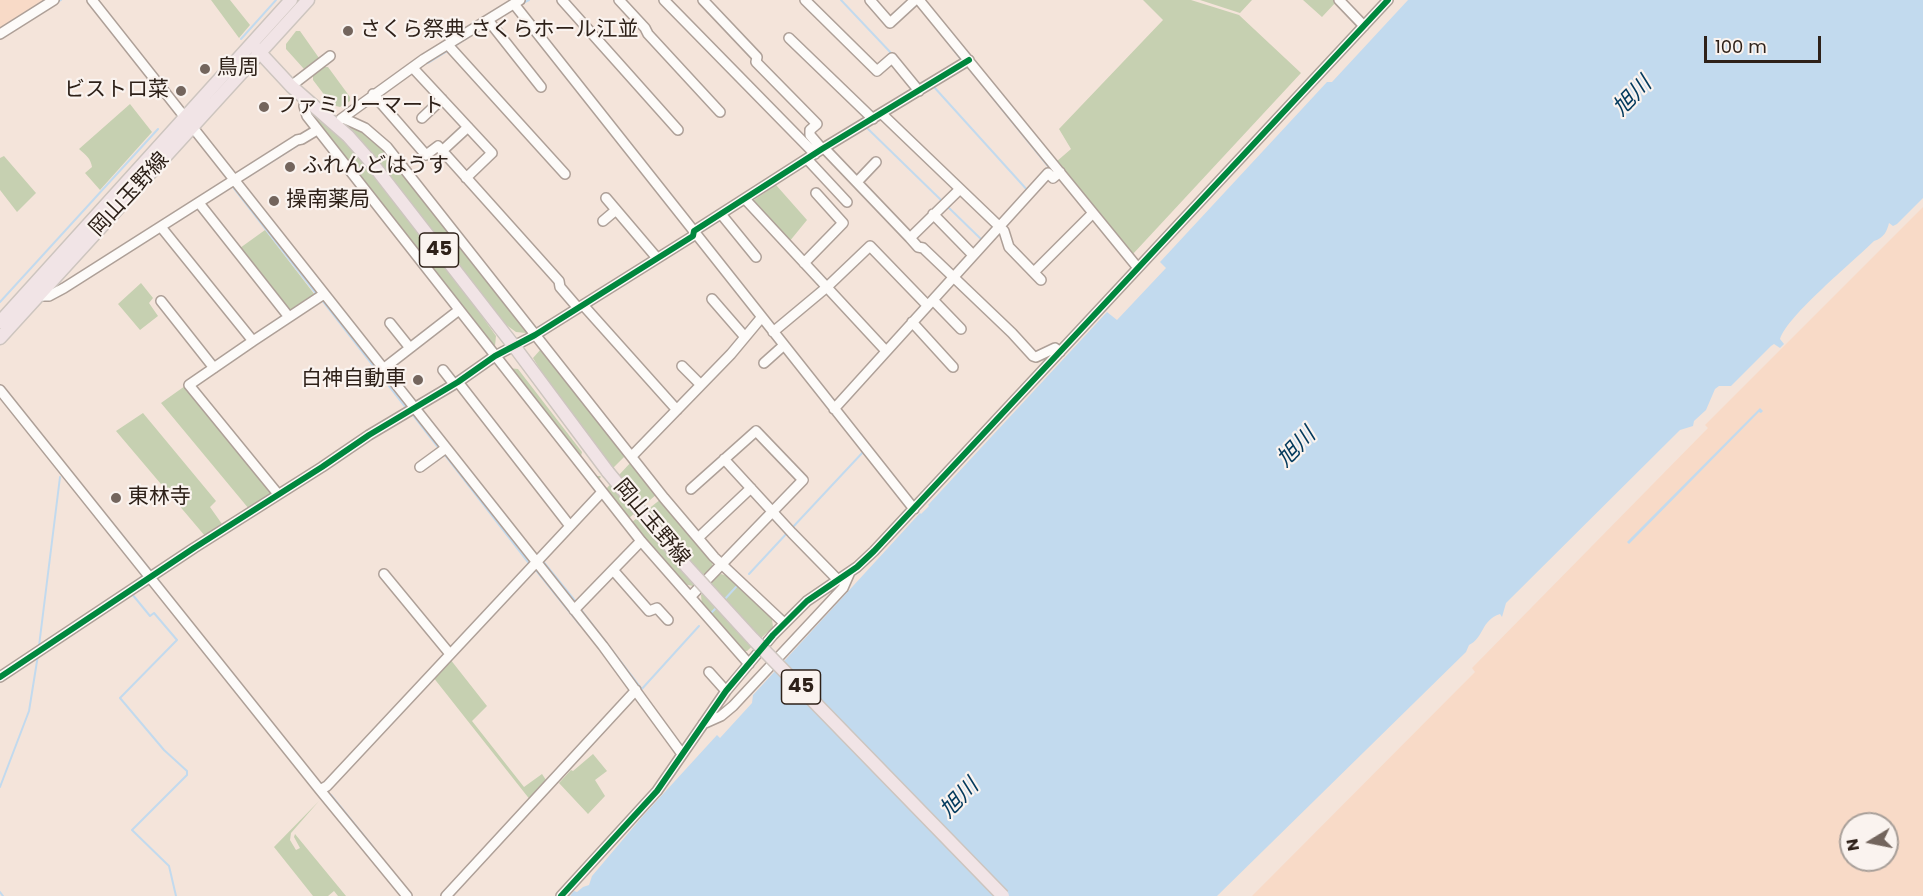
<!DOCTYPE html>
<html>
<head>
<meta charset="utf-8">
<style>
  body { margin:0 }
  #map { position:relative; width:1923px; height:896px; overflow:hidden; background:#f4e4da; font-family:Poppins,sans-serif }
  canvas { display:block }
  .north { position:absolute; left:1839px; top:812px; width:60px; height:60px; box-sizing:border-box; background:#faf3ef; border:2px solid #a89f99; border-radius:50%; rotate:260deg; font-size:16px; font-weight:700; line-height:24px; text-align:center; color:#2e2119 }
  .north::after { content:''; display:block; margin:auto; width:21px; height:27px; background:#73655d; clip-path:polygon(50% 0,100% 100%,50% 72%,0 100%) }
  .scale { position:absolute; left:1704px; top:36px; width:117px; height:27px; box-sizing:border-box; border:3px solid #2e2119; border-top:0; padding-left:8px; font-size:18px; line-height:21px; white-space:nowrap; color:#2e2119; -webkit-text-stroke:4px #faf3ef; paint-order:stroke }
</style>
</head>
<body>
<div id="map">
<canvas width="1923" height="896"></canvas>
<div class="north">N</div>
<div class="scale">100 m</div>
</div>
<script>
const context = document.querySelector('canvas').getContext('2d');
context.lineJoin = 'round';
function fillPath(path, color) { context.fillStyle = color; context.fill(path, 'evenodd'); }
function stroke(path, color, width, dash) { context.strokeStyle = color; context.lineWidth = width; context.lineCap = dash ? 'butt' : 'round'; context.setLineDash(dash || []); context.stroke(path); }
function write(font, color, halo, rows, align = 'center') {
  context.font = font + ' Poppins,"Noto Sans JP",sans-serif'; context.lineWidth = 4.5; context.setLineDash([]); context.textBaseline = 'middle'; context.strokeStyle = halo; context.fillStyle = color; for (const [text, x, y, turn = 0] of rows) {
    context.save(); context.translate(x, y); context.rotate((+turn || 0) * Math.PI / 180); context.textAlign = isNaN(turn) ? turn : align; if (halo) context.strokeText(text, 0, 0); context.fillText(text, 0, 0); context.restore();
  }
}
const built = new Path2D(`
  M0 0H47L0 30Z
  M1923 207V896H1252L1475 672 1472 668 1708 428 1705 425ZM1851 824H1887V860H1851Z`);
const green = new Path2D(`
  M211 0H230L250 25 239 38Z
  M1143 0H1191L1239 15 1301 73 1132 255 1056 162 1071 149 1059 129 1163 20Z
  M1200 0H1252L1240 13Z
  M1303 0H1334L1336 2 1322 17Z
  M296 31H300L319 58 304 69 286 49V44Z
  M324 67H328L350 97V101L340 107 332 105 313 80V76Z
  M130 104 152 132 100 190 85 173 92 167C91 159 86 155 79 149Z
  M309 109 361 158 456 279 496 336 495 346 493 347 308 111Z
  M353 126 374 139 386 151 527 331 526 333 516 332 505 324 350 131 349 127Z
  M4 156 36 193 17 212 0 190V158Z
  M776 185 807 220 789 242 751 202Z
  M265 230 315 295 291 312 240 248Z
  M141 283 153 298 149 303 158 316 140 330 118 304Z
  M541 349 625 456 613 468C584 433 556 397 533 358Z
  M508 368 518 369 582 452 581 456 596 476H600L601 477 597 481Z
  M185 386 273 495 249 509 161 403Z
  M143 413 216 501 210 507 222 524 205 536 116 431Z
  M632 461 657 494 629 518 606 489Z
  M661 499 712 558C716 571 702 578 693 586L683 584 632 522Z
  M721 574 731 577 772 619 773 627 747 651H743L702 606 701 595 716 576Z
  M450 659 487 706 472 721 524 787 542 774 548 783 531 801 433 677Z
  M593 754 607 771 595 780 605 796 588 814 559 783 571 770 573 771Z
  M319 801 291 833 290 840 296 850 300 848 294 837 295 834 346 896H338L334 891 328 896H313L274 847Z`);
const water = new Path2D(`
  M1408 0H1923V198L1897 224 1893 226 1889 223C1887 231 1884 238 1874 241 1853 262 1788 315 1780 339L1784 344 1780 348 1774 344 1771 346 1731 386H1719L1715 389 1706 410 1694 421 1693 426 1680 430 1506 603 1502 617 1500 614C1481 620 1484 638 1469 645L1466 652 1217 896H570L574 891 577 892 583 887 589 885 592 876 642 817 717 735 720 738 752 703 753 695 920 513 921 514 929 506 928 505 1107 312 1117 320 1166 268 1160 262 1327 82H1332Z
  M1760 408 1763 411 1761 413 1759 412 1629 544 1627 542Z`);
const stream = new Path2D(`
  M841 0 892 54
  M56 3 61 0
  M523 3 529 0
  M937 29 963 62
  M241 39 276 0
  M453 47 489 24
  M428 63 449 50
  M967 66 1052 171
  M914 78 922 87
  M934 87 1029 192
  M865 126 942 201
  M246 178 300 144
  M232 186 317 295
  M947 206 984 242
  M321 299 406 408
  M0 302 158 129
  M14 400 48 443
  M412 414 440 450
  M444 454 531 566
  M83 487 151 571
  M792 528 864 451
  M542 560 576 602
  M535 569 580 625
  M749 574 788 532
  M155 576 188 618
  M134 593 132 594 150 616 154 613 177 640 120 698 164 750 187 771V775L132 830 169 866 176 896
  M724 600 736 587
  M579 607 641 688
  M712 612 718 606
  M39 646 60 477
  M640 691 699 626
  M0 787 29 711 38 655
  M326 792 331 795 373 847
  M0 892 3 896`);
const minor = new Path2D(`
  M92 0 603 646 682 754
  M562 0 678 130
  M619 0 645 28 648 34 720 112
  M664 0 815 154
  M703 0 757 57 756 62 817 124 810 130V135L822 149
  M805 0 877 71 892 58 919 91
  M870 0 890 23 915 0
  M919 0 1138 268
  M1339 0 1364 26
  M514 4 914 509
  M488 20 541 87
  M0 34 54 0
  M789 38 873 119
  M448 45 565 174
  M413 68 492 153 466 178
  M291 86 330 56
  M373 94 426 155 438 146 559 281 560 287 578 308
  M305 99 304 106 307 116 641 541 749 664
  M882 114 1004 231 1009 247 1041 280
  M343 118 365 128 387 147 664 498 714 557 784 623
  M422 118 442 99
  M341 119 424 59 520 0
  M824 148 910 238
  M442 151 468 127
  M807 159 847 202
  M857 182 876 162
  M960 189 910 238 918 247 923 248 1012 333 1033 356 1036 357 1055 348 1060 352
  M606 198 657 258
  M745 199 886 351
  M199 203 289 317
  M721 214 756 257
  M933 214 973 255
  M603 221 616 210
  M161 227 253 341 324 294
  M804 263 843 223 816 193
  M1035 271 1093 213
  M38 296H49L64 288 297 140 302 139 317 130
  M712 299 745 337
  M933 300 961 329
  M161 301 214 368
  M583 305 677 410
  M912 322 953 367
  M390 323 410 348
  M773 332 827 287 870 246 927 305
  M253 341 189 385 278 494
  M764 363 783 346
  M682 366 701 385
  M383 369 459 310
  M443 370 454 384
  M458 382 570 526
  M0 390 320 790 407 896
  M834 409 1048 173 1053 178 1060 172
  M632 456 731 354 761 318
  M724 459 792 533 838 580
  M420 467 446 448
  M698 538 751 488
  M613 570 649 611 657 608 668 620
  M384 574 450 654
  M691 596 803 480 756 431 691 489
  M574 610 641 541
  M709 672 726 691
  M0 677 194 548 322 467 369 435 458 382 495 356 535 335 693 236 694 231 822 149 969 60
  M703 724 721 716 733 706 843 588 850 572
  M320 790 327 786 602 492
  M446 896 636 690
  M561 896 657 791 726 691 773 635 807 601 857 567 874 551 1388 0`);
const major = new Path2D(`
  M252 44 291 86 348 136 371 162 514 346 608 472
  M0 322 291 0
  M0 338 308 0`);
const majorBridge = new Path2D(`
  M608 472 687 567 753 639 1003 896`);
const cycleway = new Path2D(`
  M0 677 194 548 322 467 369 435 458 382 495 356 535 335 693 236 694 231 822 149 969 60
  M561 896 657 791 726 691 773 635 807 601 857 567 874 551 1388 0`);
const markers = [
  [348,31,6,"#73655d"],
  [205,69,6,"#73655d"],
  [181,91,6,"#73655d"],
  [264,107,6,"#73655d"],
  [290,167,6,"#73655d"],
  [274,201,6,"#73655d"],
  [418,380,6,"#73655d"],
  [116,498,6,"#73655d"]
];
const shields = [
  [439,250,39],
  [801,687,39]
];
const shieldNames = [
  ["45",439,250],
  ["45",801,687]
];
const poiNames = [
  ["さくら祭典 さくらホール江並",360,31],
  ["鳥周",217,69],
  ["ビストロ菜",169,91,"right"],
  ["ファミリーマート",276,107],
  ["ふれんどはうす",302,167],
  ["操南薬局",286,201],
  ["白神自動車",406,380,"right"],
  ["東林寺",128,498]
];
const streetNames = [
  ["岡山玉野線",130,195,-47],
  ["岡山玉野線",651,523,50]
];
const waterNames = [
  ["旭川",1633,97,-46],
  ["旭川",1297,448,-46],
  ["旭川",960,799,-46]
];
fillPath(built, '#f8dac7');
fillPath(green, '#c6d0b1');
fillPath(water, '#c2daee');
stroke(stream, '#c2daee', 2);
stroke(minor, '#aea098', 12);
stroke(major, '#cdc5bf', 15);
stroke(minor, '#fdfbf9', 9);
stroke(major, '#f1e4e6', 12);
stroke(majorBridge, '#cdc5bf', 15, []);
stroke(majorBridge, '#f1e4e6', 12);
stroke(cycleway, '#00873e', 6);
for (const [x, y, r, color] of markers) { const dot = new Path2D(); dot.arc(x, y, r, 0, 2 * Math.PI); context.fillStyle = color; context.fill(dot); stroke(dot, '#faf3ef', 2); }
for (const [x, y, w] of shields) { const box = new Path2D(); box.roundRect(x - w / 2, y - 17, w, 34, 4.5); context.fillStyle = '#faf3ef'; context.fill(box); stroke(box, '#2e2119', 1.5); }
write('bold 20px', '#2e2119', null, shieldNames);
write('21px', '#2e2119', '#faf3ef', poiNames, 'left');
write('21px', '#2e2119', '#faf3ef', streetNames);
write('italic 22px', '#02395c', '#faf3ef', waterNames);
</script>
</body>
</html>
